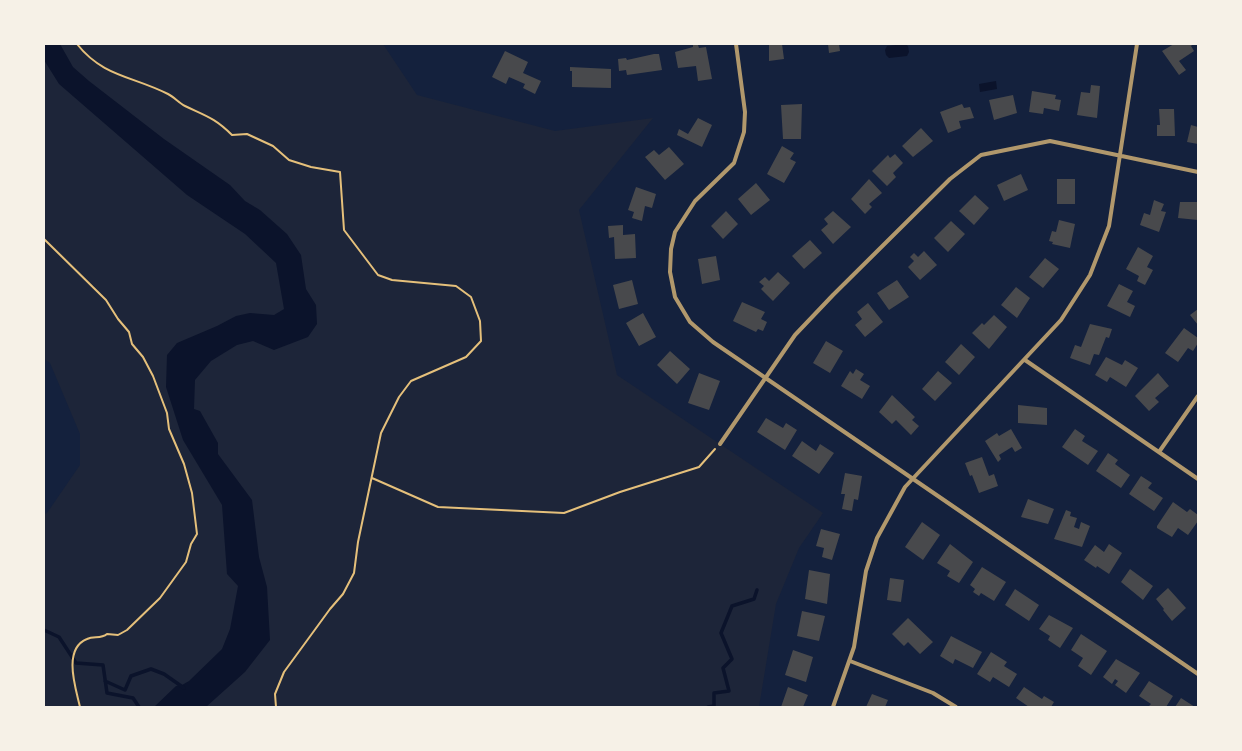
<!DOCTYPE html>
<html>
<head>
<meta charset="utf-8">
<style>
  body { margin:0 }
  #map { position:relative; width:1242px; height:751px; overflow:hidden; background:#14213d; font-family:Inter,sans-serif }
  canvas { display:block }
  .frame { position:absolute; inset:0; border:45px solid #f6f1e7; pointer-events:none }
</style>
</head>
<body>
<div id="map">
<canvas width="1242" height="751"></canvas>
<div class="frame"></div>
</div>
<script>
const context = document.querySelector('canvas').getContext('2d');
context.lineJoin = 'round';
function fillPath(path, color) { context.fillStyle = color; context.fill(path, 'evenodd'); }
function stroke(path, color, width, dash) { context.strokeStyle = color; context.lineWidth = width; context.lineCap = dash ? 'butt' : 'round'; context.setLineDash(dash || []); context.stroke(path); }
const green = new Path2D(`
  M44 44H383L417 95 555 131 653 118 579 210 617 375 823 513 799 548 776 604 759 707H44V514L47 513 80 465V434L50 363 44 359Z`);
const water = new Path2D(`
  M44 44H60L73 67 89 81 164 139 230 185 245 201 260 210 287 234 301 255 306 289 316 305 317 324 308 337 274 350 253 341 237 345 211 361 195 380 194 409 200 411 218 443V454L252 500 259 557 267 587 270 640 245 672 206 707H154L176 686 182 685 189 681 222 649 230 629 238 586 227 574 222 505 183 440 166 387 167 355 177 343 217 326 236 316 250 313 274 315 284 309 276 263 245 234 187 195 59 84 44 60Z
  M905 44 908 46 909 52 907 56 889 58 886 55 885 50 887 46Z
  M996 81 997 89 980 92 979 84Z`);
const stream = new Path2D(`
  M44 630 59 637 76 663 103 665 107 693 133 698 139 707
  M105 681 125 690 131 676 151 669 164 674 184 688
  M708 707 714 706V693L729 691 723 668 732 659 721 633 732 606 754 599 757 590`);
const building = new Path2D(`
  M769 44H782L784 59 769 61Z
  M828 44H839L840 51 829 53Z
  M1174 44H1193L1191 46 1194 51 1179 61 1186 70 1179 75 1162 51Z
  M693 45H698L699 48 706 47 712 79 698 81 696 66 678 68 675 52 693 47Z
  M505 51 528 62 523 73 541 81 535 94 523 88 525 84 509 77 506 84 492 77Z
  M654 54H659L662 70 627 75 626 70 619 71 618 59 626 58 627 60Z
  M570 67 611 69V88L572 87V71H570Z
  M1091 85 1100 86 1097 118 1077 115 1081 92 1090 93Z
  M1032 91 1056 95 1055 99 1061 100 1059 111 1044 108 1043 114 1029 112Z
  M1013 95 1017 113 994 120 989 100Z
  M802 104 801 139H783L781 105Z
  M962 104 964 108 970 107 974 118 959 121 961 128 948 133 940 112Z
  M1159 109H1174L1175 136H1157V125H1160Z
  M698 118 712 125 702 147 677 135 679 129 688 134Z
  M1191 125 1198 127V144L1187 142Z
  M921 128 933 141 913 157 902 146Z
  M782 146 794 153 790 159 796 162 784 183 767 174Z
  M669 147 684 164 665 180 645 157 654 150 659 155Z
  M895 154 903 163 893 173 896 177 887 186 872 171 888 155 890 158Z
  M1021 174 1028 190 1004 201 997 185Z
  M869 179 882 193 869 204 872 207 865 214 851 199Z
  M1057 179H1075V204H1057Z
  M756 183 770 200 751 215 738 199Z
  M636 187 656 194 652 208 645 206 642 221 632 218 634 212 628 210Z
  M975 195 989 208 974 225 959 211Z
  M1154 200 1164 204 1161 211 1166 212 1159 232 1140 225 1144 213 1150 215Z
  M1180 202H1198V220L1178 218Z
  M726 211 738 224 723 239 711 226Z
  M833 211 851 227 833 244 821 230 828 224 824 219Z
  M1059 220 1075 224 1070 248 1052 244 1053 242 1049 241 1052 231 1056 232Z
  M951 221 965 234 948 252 934 238Z
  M623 225V235L635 234 636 258 615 259 614 237 609 238 608 226Z
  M810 240 822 253 804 269 792 256Z
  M1138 247 1153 256 1147 267 1153 270 1145 285 1137 281 1139 276 1126 269Z
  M924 251 937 265 920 280 908 267 914 261 910 257 914 253 918 257Z
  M716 256 720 280 702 284 698 259Z
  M1045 258 1059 269 1043 288 1029 277Z
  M778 272 790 283 773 301 761 289 764 286 759 282 765 277 769 281Z
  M632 280 638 304 619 309 613 285Z
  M897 280 909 297 889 310 877 293Z
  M1119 284 1133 291 1127 302 1135 306 1130 317 1107 306Z
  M1016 287 1030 298 1017 318 1001 305Z
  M742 302 765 312 761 319 767 322 763 331 758 329 756 332 733 321Z
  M868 303 883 322 865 337 855 325 862 319 857 312Z
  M1198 309V325L1190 315Z
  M643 313 656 337 639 346 626 323Z
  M994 315 1007 327 989 349 972 333 982 323 984 325Z
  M1090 324 1112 329 1109 338 1106 337 1099 355 1094 354 1090 365 1070 358 1075 345 1081 347Z
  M1184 328 1198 338V343L1193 351 1188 348 1178 362 1165 353Z
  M826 341 843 351 830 373 813 363Z
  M961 344 975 357 959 375 945 362Z
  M670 351 690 369 677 384 657 365Z
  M1106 357 1122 365 1125 360 1138 368 1126 387 1110 377 1107 382 1095 375Z
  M856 369 864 374 860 380 870 386 862 399 841 386 850 371 853 374Z
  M938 371 952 383 935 401 922 389Z
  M699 373 720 381 709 410 688 403Z
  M1158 373 1169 386 1155 398 1159 402 1149 411 1135 396Z
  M892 395 915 417 912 420 919 426 911 435 896 420 892 424 879 412Z
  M1018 405 1047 408V425L1018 423Z
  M766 418 783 428 786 423 797 430 785 450 757 432Z
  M1011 429 1022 448 1015 452 1012 447 999 455 1001 459 998 462 985 441 997 433 999 436Z
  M1075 429 1085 436 1082 441 1098 451 1088 465 1062 447Z
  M802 441 816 451 820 444 834 453 819 474 792 456Z
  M1108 453 1118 460 1115 464 1130 475 1121 488 1096 471Z
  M982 457 989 476 994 474 998 486 979 493 972 475 970 476 965 463Z
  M845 473 862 476 858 500 854 499 852 511 842 509 845 494H841Z
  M1141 476 1152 483 1148 488 1163 498 1154 511 1129 494Z
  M1028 499 1054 509 1048 524 1021 517Z
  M1173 502 1187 512 1190 509 1198 515V521L1188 535 1178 528 1172 537 1157 528V526Z
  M1066 510 1071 512 1070 516 1077 518 1074 527 1079 529 1081 522 1090 526 1082 547 1054 539Z
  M922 522 940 535 923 560 905 547Z
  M821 529 840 534 832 560 822 557 824 548 816 546Z
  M950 544 973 562 959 583 947 576 950 571 937 563Z
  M1109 544 1122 553 1109 574 1097 566 1096 568 1084 560 1095 545 1104 552Z
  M982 567 1006 582 994 601 981 593 979 596 973 592 975 589 970 585Z
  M1130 569 1153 586 1143 600 1121 582Z
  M809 570 830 574 827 604 805 599Z
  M890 578 904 580 901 602 887 600Z
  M1168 588 1186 608 1172 621 1163 610 1164 609 1156 599Z
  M1015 589 1039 605 1029 621 1005 605Z
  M802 611 825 616 819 641 797 636Z
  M1049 615 1073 628 1060 648 1048 640 1050 636 1039 629Z
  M908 618 933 642 920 654 908 642 904 646 892 634Z
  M1081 634 1107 651 1091 675 1078 666 1083 658 1071 650Z
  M951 636 982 652 973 668 955 659 953 664 940 656Z
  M793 650 813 657 806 682 785 675Z
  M991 652 1007 662 1004 666 1017 674 1009 687 993 677 990 682 977 674Z
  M1116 659 1140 673 1126 693 1115 685 1118 681 1115 679 1112 684 1103 677Z
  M1149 681 1173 696 1166 707H1148L1151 704 1139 696Z
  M788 687 808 695 803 707H781Z
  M1024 687 1042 699 1044 696 1054 702 1051 707H1029L1016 698Z
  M872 694 888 700 885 707H866Z
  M1181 698 1195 707H1175Z`);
const path = new Path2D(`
  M77 44C103 77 133 76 168 94 174 97 179 103 185 106 206 116 215 118 232 135L247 134 273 146 289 160 311 167 340 172 344 230 378 275 392 280 456 286 471 297 480 321 481 341 466 357 411 381 399 397 381 433 358 542 354 573 343 594 330 609 284 672 275 694 276 707
  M44 239 106 300 118 319 129 332 132 344 143 357 153 376 167 413 169 429 184 464 192 493 197 534 191 544 186 562 160 598 127 630 118 635 107 634C101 639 94 636 87 639 62 649 76 689 80 707
  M372 478 438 507 564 513 620 492 699 467 715 449`);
const minor = new Path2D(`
  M736 44 745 112 744 132 734 163 695 201 675 232 671 249 670 272 675 297 690 322 713 342 1198 674
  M1025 360 1198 479
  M720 444 795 335 833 295 950 179 981 155 1050 141 1198 172
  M1159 452 1198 396
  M850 661 933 693 956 707
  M833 707 854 647 866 571 877 538 905 487 1061 320 1090 275 1109 226 1137 44`);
fillPath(green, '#1d2539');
fillPath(water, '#0b132b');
stroke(stream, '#0b132b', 3.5);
fillPath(building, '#48494c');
stroke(path, '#e5c07b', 2);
stroke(minor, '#b1986c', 4);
</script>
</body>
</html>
